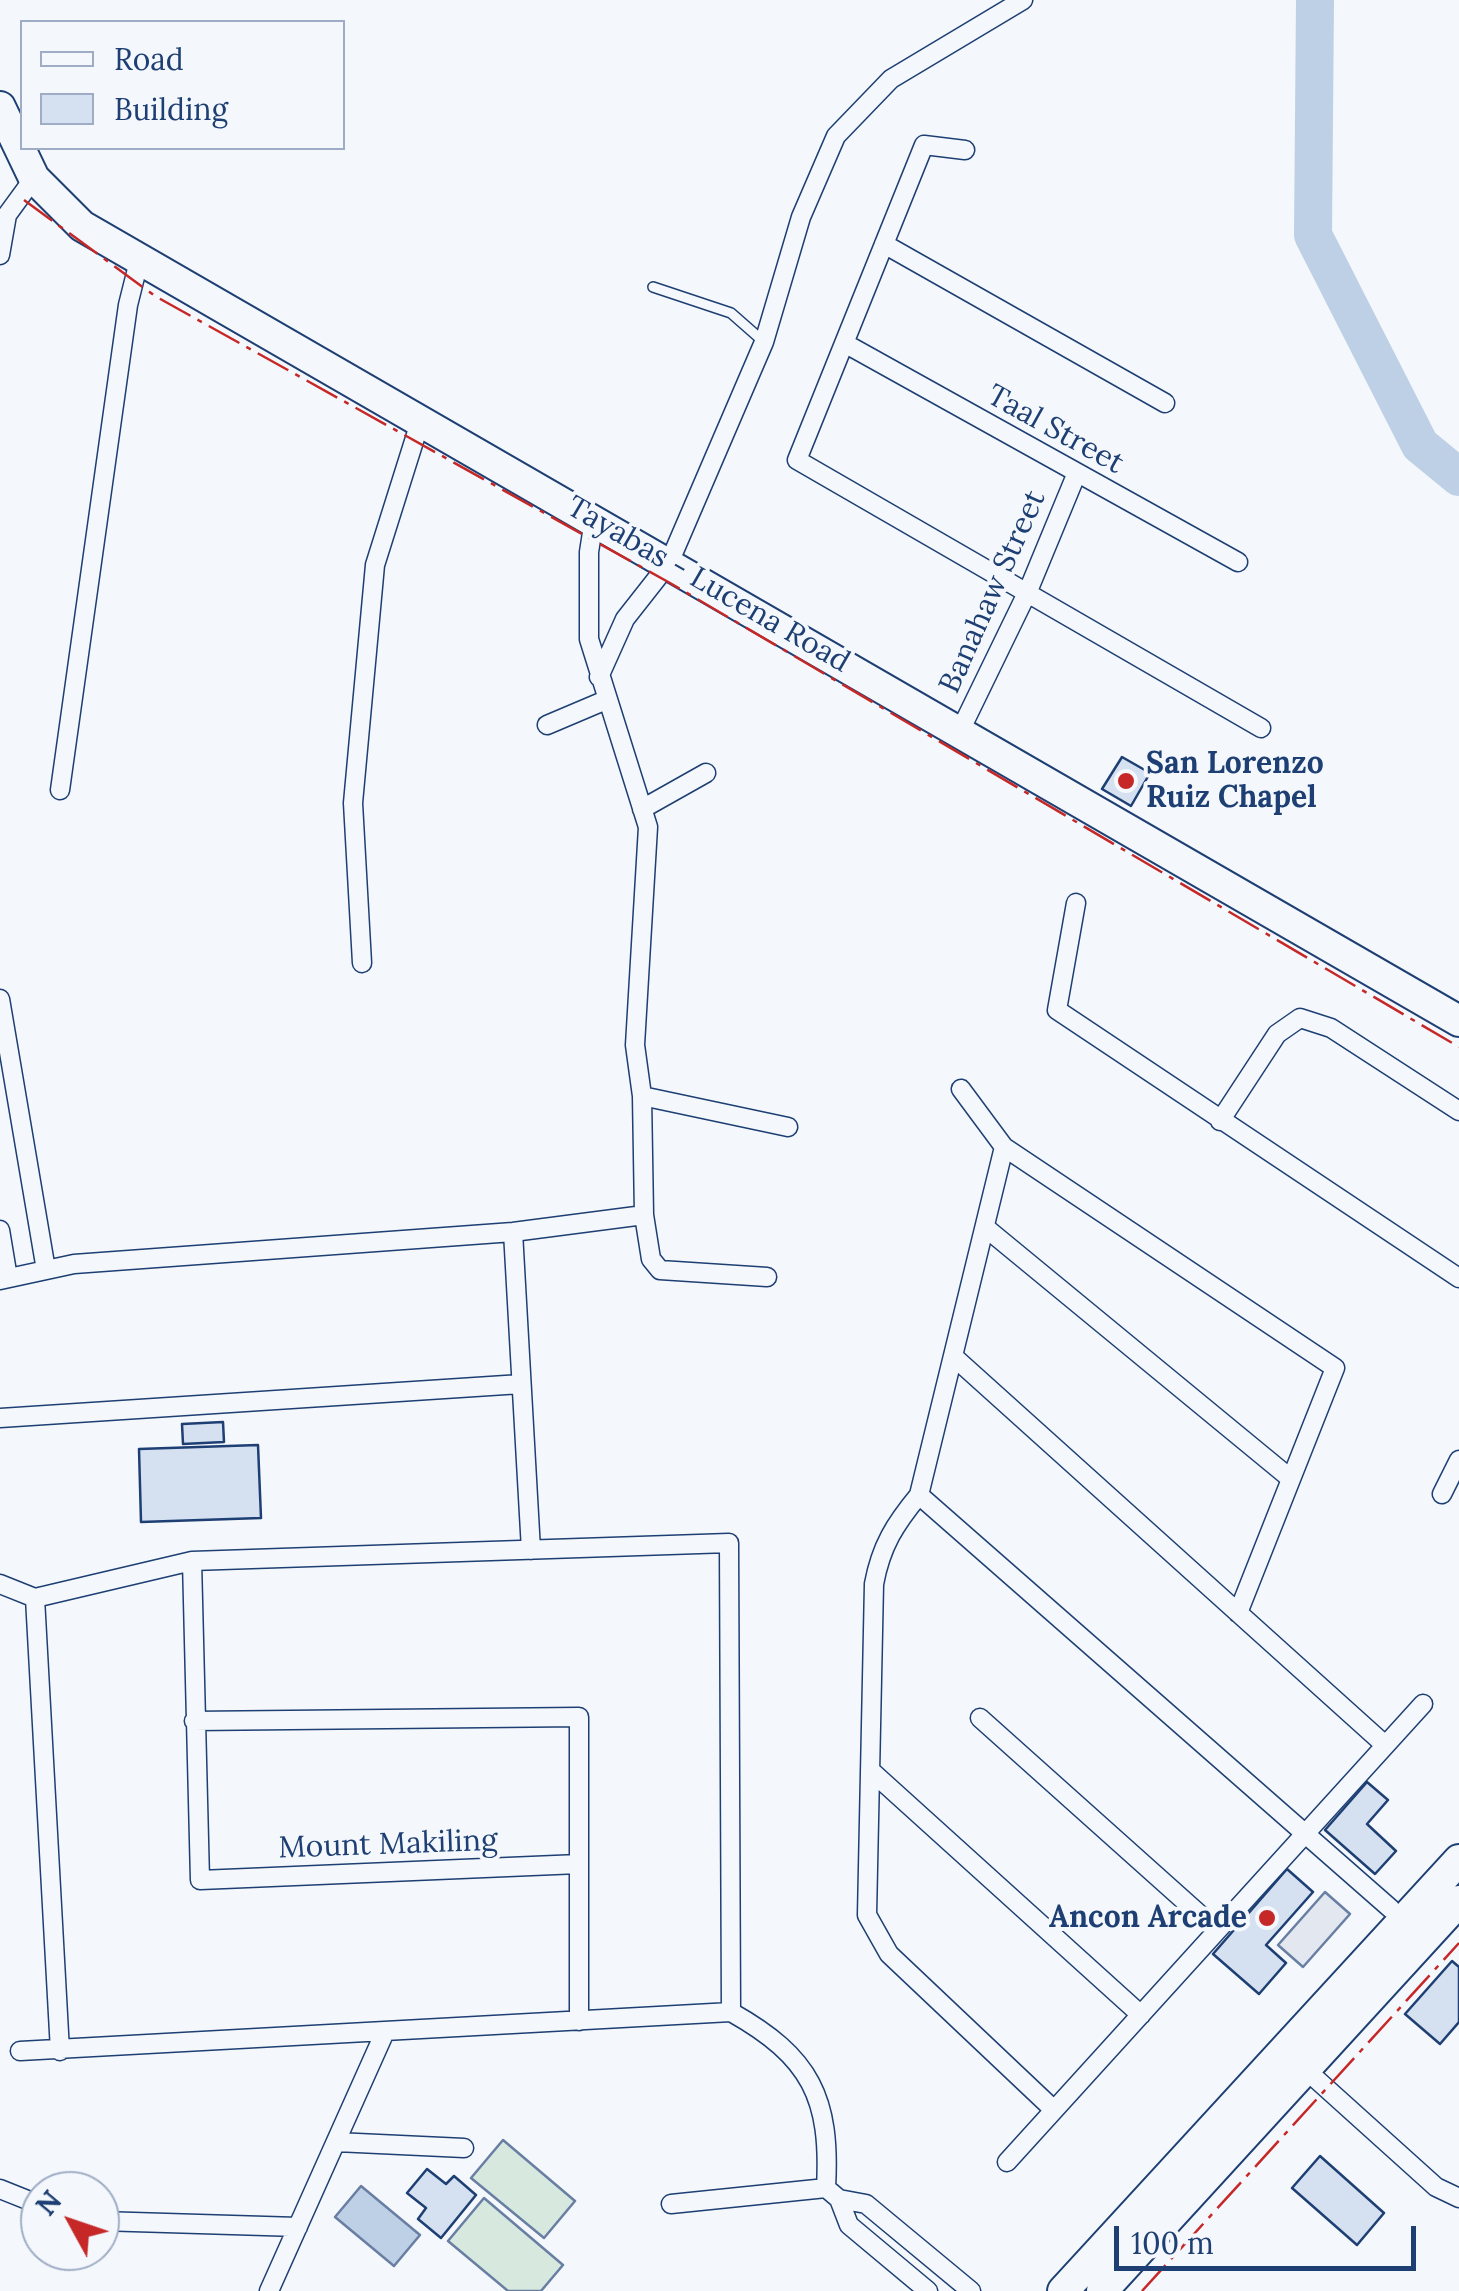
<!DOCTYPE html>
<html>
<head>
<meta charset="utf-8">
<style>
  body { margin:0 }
  #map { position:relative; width:1459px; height:2291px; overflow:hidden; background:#f4f7fb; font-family:Lora,serif }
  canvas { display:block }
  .legend { position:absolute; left:20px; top:20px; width:325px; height:130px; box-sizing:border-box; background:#f4f7fb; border:2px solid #9eadc5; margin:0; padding:12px 18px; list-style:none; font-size:30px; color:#1d3f73 }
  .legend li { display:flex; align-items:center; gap:20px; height:50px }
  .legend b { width:50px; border:2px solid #9eadc5 }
  .north { position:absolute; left:20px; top:2171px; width:100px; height:100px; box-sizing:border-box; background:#f4f7fb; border:2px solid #9eadc5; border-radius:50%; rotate:310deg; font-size:28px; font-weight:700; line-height:40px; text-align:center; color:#1d3f73 }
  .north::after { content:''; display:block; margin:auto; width:35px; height:45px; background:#c62828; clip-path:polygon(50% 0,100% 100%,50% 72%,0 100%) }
  .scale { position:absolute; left:1114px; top:2226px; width:302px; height:45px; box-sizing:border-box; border:5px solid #1d3f73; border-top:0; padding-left:12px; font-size:30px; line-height:35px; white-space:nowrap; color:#1d3f73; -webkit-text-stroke:8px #f4f7fb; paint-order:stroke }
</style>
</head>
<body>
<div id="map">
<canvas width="1459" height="2291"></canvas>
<ul class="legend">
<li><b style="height:12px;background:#f4f7fb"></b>Road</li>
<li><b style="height:28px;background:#d5e0f0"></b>Building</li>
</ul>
<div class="north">N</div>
<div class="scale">100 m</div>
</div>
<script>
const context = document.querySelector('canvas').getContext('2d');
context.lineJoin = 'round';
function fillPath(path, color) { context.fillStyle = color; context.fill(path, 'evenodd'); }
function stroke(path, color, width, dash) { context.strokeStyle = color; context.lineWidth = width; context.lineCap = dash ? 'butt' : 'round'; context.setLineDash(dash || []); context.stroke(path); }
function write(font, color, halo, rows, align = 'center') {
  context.font = font + ' Lora,serif'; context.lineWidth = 8; context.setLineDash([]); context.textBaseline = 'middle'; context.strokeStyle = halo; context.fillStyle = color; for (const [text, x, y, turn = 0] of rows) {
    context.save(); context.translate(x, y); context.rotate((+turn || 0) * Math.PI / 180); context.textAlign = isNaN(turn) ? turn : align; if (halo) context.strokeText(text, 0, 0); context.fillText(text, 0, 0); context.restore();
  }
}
const green = new Path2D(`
  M503 2140 575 2201 544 2238 471 2178Z
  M484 2198 563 2265 541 2291H508L448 2241Z`);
const parking = new Path2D(`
  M1325 1892 1350 1914 1303 1967 1278 1945Z`);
const water = new Path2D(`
  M361 2186 420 2235 394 2266 335 2217Z`);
const river = new Path2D(`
  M1315 0 1313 235 1420 445 1459 477`);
const building = new Path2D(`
  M1122 757 1150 773 1131 806 1102 789Z
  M223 1422 224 1442 183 1444 182 1424Z
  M258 1445 261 1518 141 1522 139 1449Z
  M1367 1782 1388 1800 1367 1824 1396 1851 1375 1874 1325 1830Z
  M1287 1869 1313 1892 1266 1945 1286 1963 1259 1994 1213 1954Z
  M1452 1961 1459 1967V2022L1440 2044 1405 2014Z
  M1320 2156 1384 2213 1357 2245 1292 2188Z
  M427 2169 446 2184 454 2176 476 2195 441 2238 418 2219 426 2208 407 2193Z`);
const service = new Path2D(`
  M653 287 731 313 764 342`);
const minor = new Path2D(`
  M965 150 924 145 797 460 1261 728
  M884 244 1165 403
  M0 255 7 215 34 178
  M846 344 1238 562
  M599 677 625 619 669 563 764 342 801 217 836 136 891 79 1023 0
  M547 725 606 700
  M960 731 1028 591 1076 475
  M60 790 128 305 139 261
  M642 809 706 773
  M1076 903 1057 1010 1459 1278
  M362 963 353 803 375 565 421 419
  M0 999 46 1270
  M961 1089 1004 1147 1335 1368 1238 1613
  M642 1096 788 1127
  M1220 1121 1277 1034 1300 1018 1331 1028 1459 1111
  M1004 1147 919 1495C895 1524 881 1546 874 1584L867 1915 889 1954 1054 2110
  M644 1215 651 1259 660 1270 767 1277
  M986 1228 1291 1479
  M0 1230 8 1278
  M513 1232 531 1550
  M0 1280 74 1264 513 1232 644 1215 642 1096 635 1045 648 827 589 639V552L594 520
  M954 1357 1385 1745
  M0 1418 521 1384
  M1442 1494 1459 1460
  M919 1495 1391 1909
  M192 1561 200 1880 579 1864
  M0 1584 35 1598 192 1561 729 1543 731 2012
  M35 1598 60 2051
  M980 1718 1217 1930
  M194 1721 579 1717V2021
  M870 1770 1141 2015
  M20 2051 731 2012C811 2057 831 2098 826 2188
  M1305 2069 1436 2187 1459 2198
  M336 2142 464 2148
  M1007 2162 1423 1704
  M0 2189 40 2205
  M839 2199 849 2225 928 2291
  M671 2204 826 2188 839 2199 866 2204 971 2291
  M100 2221 298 2227
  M269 2291 384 2034`);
const primary = new Path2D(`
  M0 107 34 178 82 226 1459 1021`);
const trunk = new Path2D(`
  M1063 2291 1459 1860
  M1102 2291 1459 1901`);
const power = new Path2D(`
  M24 200 155 296 670 583 1459 1047
  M1142 2291 1459 1943`);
const markers = [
  [1126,781,10,"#c62828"],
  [1267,1918,10,"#c62828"]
];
const streetNames = [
  ["Taal Street",1055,430,29],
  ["Tayabas - Lucena Road",708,585,30],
  ["Banahaw Street",993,592,-66],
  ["Mount Makiling",388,1845,-2]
];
const poiNames = [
  ["San Lorenzo",1146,764],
  ["Ruiz Chapel",1146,798],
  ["Ancon Arcade",1247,1918,"right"]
];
fillPath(green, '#d7e8df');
stroke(green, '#687fa3', 2.5);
fillPath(parking, '#e3e8f0');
stroke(parking, '#687fa3', 2.5);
fillPath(water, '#bed0e5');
stroke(water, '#687fa3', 2.5);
stroke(river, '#bed0e5', 38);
fillPath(building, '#d5e0f0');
stroke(building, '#1d3f73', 2.5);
stroke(service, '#1d3f73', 12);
stroke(minor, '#1d3f73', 21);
stroke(primary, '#1d3f73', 34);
stroke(trunk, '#1d3f73', 34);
stroke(service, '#f4f7fb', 9);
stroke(minor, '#f4f7fb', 18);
stroke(primary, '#f4f7fb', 30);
stroke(trunk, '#f4f7fb', 30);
stroke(power, '#c62828', 2.5, [35, 8, 5, 8]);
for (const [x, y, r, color] of markers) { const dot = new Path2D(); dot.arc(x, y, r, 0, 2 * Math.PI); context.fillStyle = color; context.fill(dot); stroke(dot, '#f4f7fb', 4); }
write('30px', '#1d3f73', '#f4f7fb', streetNames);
write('bold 30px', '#1d3f73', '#f4f7fb', poiNames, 'left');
</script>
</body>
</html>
